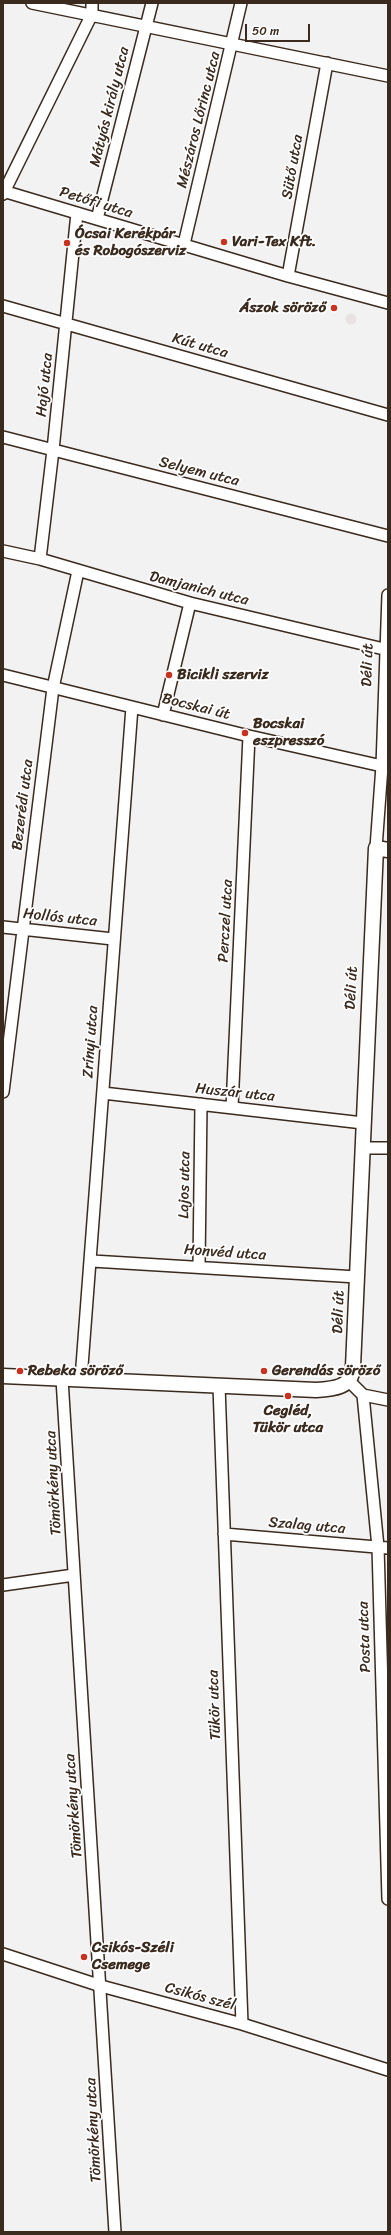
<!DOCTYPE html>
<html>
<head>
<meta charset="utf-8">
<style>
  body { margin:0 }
  #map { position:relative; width:391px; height:2235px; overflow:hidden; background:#f3f2f2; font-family:Sriracha,sans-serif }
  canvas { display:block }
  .frame { position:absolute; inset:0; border:4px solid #3b2a1e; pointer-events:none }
  .scale { position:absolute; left:245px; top:24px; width:65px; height:18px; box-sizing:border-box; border:2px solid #3b2a1e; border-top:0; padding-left:5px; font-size:12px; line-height:14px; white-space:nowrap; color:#3b2a1e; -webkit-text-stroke:3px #fff; paint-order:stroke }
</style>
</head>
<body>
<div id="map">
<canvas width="391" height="2235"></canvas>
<div class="frame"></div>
<div class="scale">50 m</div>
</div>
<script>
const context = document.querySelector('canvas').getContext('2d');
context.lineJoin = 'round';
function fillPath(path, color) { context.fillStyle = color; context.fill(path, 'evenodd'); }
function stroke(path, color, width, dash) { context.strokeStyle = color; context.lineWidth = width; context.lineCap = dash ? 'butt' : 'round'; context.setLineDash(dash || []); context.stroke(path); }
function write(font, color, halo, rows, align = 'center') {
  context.font = font + ' Sriracha,sans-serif'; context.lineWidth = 3.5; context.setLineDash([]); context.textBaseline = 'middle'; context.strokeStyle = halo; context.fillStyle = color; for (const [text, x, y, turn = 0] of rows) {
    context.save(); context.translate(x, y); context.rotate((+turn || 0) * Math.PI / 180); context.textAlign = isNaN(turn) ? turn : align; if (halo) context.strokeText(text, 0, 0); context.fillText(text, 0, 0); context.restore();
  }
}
const built = new Path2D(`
  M345.5 319a5.5 5.5 0 1 1 11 0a5.5 5.5 0 1 1-11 0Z`);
const minor = new Path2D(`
  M32 3 388 76
  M3 191 288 276 388 303
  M3 194 92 14V3
  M97 219 152 3
  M184 244 241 3
  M288 276 327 63
  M3 306 388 415
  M3 437 388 536
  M3 551 40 559 190 603 388 650
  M40 559 53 450 77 213
  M3 675 249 736 382 766
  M163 715 190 603
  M376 848 382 766 388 595
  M3 927 113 939
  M3 1092 53 688 78 571
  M103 1093 363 1123
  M232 1107 249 736
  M363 1148H388
  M92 1261 357 1277
  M199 1267 201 1104
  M62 1379 115 2232
  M81 1379 132 707
  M349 1381 363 1395 378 1547 388 1899
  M219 1386 242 2024
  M363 1395 388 1400
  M224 1534 388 1548
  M3 1585 74 1575
  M3 1954 101 1986 242 2024 388 2070`);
const major = new Path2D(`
  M3 1376 316 1390C333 1389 352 1388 353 1367L376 848 388 850`);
const markers = [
  [224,242,4,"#c8321e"],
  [67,243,4,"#c8321e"],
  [334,308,4,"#c8321e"],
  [169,675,4,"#c8321e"],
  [245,733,4,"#c8321e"],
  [20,1371,4,"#c8321e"],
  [264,1371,4,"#c8321e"],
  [288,1396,4,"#c8321e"],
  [84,1957,4,"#c8321e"]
];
const streetNames = [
  ["Mátyás király utca",110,107,-76],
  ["Mészáros Lőrinc utca",199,120,-76],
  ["Sütő utca",293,167,-80],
  ["Petőfi utca",96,203,17],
  ["Kút utca",200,346,16],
  ["Hajó utca",45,385,-84],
  ["Selyem utca",199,472,14],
  ["Damjanich utca",199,589,14],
  ["Déli út",368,665,-88],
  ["Bocskai út",196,707,14],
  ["Bezerédi utca",23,805,-83],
  ["Hollós utca",60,918,6],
  ["Perczel utca",226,921,-87],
  ["Déli út",352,988,-87],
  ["Zrínyi utca",91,1042,-86],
  ["Huszár utca",235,1093,6],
  ["Lajos utca",185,1185,-89],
  ["Honvéd utca",225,1253,4],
  ["Déli út",339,1312,-88],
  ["Tömörkény utca",54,1483,-93],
  ["Szalag utca",307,1526,5],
  ["Posta utca",365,1637,-92],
  ["Tükör utca",215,1705,-92],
  ["Tömörkény utca",74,1806,-94],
  ["Csikós szél",200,1997,15],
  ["Tömörkény utca",94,2130,-93]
];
const poiNames = [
  ["Ócsai Kerékpár",75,234],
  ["és Robogószerviz",75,251],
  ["Vari-Tex Kft.",232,242],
  ["Ászok söröző",326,308,"right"],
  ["Bicikli szerviz",177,675],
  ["Bocskai",253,724],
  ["eszpresszó",253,741],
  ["Rebeka söröző",28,1371],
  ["Gerendás söröző",272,1371],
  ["Cegléd,",288,1411,"center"],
  ["Tükör utca",288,1428,"center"],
  ["Csikós-Széli",92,1948],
  ["Csemege",92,1965]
];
fillPath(built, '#e6e3e2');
stroke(minor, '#3b2a1e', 14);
stroke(major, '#3b2a1e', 17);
stroke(minor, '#fff', 11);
stroke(major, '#fff', 14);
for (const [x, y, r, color] of markers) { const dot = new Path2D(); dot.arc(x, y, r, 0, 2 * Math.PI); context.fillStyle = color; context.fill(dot); stroke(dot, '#fff', 1.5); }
write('15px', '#3b2a1e', '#fff', streetNames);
write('bold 15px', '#3b2a1e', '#fff', poiNames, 'left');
</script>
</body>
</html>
